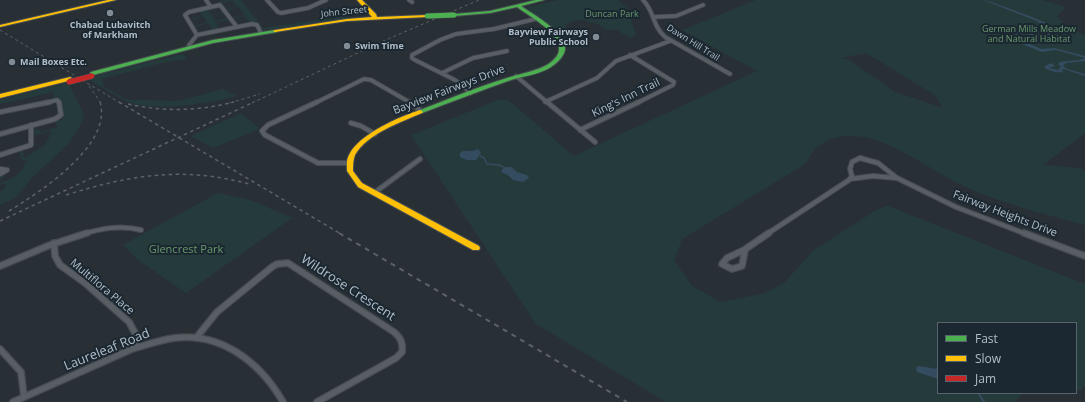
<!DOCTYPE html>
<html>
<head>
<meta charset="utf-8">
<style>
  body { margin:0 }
  #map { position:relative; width:1085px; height:402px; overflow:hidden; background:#283036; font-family:"Open Sans",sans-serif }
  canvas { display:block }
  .legend { position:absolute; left:937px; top:322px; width:140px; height:72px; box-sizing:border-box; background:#1b2731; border:1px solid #57636d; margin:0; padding:5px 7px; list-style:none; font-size:12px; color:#b1bdc8 }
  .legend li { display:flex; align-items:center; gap:8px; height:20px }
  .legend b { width:20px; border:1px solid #57636d }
</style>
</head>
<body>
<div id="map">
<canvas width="1085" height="402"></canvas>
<ul class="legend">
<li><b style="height:5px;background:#4caf50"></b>Fast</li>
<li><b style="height:5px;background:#ffc107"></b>Slow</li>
<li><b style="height:5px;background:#c62828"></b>Jam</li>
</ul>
</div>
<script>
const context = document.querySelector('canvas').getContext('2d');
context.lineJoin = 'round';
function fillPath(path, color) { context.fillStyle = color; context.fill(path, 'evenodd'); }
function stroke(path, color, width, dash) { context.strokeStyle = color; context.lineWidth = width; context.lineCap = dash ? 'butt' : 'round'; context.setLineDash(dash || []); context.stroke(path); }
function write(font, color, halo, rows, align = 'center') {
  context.font = font + ' "Open Sans",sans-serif'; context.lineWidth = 4; context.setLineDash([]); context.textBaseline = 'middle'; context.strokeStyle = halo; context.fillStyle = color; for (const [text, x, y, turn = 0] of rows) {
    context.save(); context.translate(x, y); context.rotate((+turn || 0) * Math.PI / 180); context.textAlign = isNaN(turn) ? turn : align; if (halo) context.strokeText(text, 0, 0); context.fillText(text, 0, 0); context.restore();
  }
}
const green = new Path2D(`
  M227 0H241L263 28 345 16 350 18 264 30 256 24V22L238 25 251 21 247 20 245 16 234 19 233 18 245 15 239 7 228 11 227 9 238 7 236 4 234 5 233 0 220 4H212Z
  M558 0H618L627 8 636 35 630 38 617 30H608L594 22 591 23 582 19 565 24 567 29 559 31 525 8Z
  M756 0H1042L1066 7 1057 16 1065 25 1085 36V133L1043 165 1080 168 1085 171V225C1044 214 1002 204 964 186 923 168 863 112 817 147 812 151 809 159 805 164L682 239 674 260 692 286 721 302 765 293 785 282 814 250 878 209 888 206 1085 284V386L1081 390 1076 391V323H938V393H1024L1014 402H666L536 324 411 135 498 100H508L574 156 757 71 682 30ZM866 53 935 95 943 108 895 92 848 59 841 58Z
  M207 9 211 15 222 12 223 13 212 15 215 21 227 18 228 20 216 22 219 28 231 26 202 33 199 32 212 29 208 23 196 27 195 26 207 22 203 16 192 20 191 18 202 16 200 11Z
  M182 54 187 58 182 60 165 62 102 79 104 87 126 99 131 100 179 101 223 89 237 96C210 103 152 113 127 101 113 95 100 86 87 78Z
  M72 82 70 87 82 110 84 119 69 143 31 179 15 198 0 205V192L6 187V183L1 185V176L3 174 4 176 2 179V182C12 179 25 173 25 162L28 161V159L23 161 22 159H21L20 151 1 157 25 149 23 152 24 158 44 146 49 139V134H51V130L35 135 34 127 37 125 35 131 40 130V132L57 127 55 120 56 121 62 120 64 116 63 109H65L63 108 62 100 58 99V96L53 99 54 97 53 92 0 104V100Z
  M241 113 259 128 257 130 213 148 191 136Z
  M218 193 250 200 292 218 186 293 137 259 123 245Z`);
const water = new Path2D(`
  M983 0C988 0 1041 20 1046 23 1050 27 1052 32 1051 37H1037L1024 33 1016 36V38L1041 49 1054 48 1085 56V61L1066 63 1063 66 1067 69 1085 74V76L1064 69 1062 70 1063 72C1057 73 1048 71 1044 67L1051 63 1055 66 1049 68 1058 70 1061 67 1058 64 1060 62 1079 60 1085 58 1056 50 1042 52 1019 43 1011 38V36L1024 32 1046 35V29L1037 21Z
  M478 149 481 153 476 160H467L460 157V153L463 151H472Z
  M504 167H511L517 172 527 175 529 178 523 182 513 180 508 175 501 172Z
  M918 366 938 369V379L917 372 916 368Z`);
const streamFar1 = new Path2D(`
  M480 156 484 158 487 164 499 165 503 167`);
const stream = new Path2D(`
  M978 393 984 402`);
const streetFar2 = new Path2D(`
  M206 0 211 7
  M267 0 278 12 281 13 308 8 326 0
  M409 0 412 2
  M643 0C655 12 651 24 665 37L730 74
  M653 17 676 16 703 5
  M197 35 252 24 257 25 261 33
  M189 45 197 35 185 15 189 12 220 5 237 27
  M630 55 674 82 673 85 637 103
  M442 73 473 58 507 51
  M516 76 548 103
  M471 93 455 80 415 60 412 58V55L440 40 456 34 494 29 535 19
  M545 102 597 78 616 61 670 41
  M45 103 57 100 59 103
  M315 103 364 79 371 80 411 103`);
const streetFar1 = new Path2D(`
  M317 102 268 125 262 131 265 135 318 163H349
  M409 102 421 111
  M547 102 595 142
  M0 112 50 102
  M351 123 361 126 375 134
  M580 130 639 102
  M0 134 55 119 61 115 59 102
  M0 155 31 145V125
  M0 169 7 170 0 174
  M850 179 873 176 896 178
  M374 193 420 159
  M83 234C103 228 121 225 141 230
  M767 234 849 180 852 176 850 169 852 162 860 158 878 163 897 178 956 207 1026 234`);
const street = new Path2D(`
  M1024 233 1085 256
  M54 243 55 256 60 265 85 283 129 322 135 333 138 346
  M745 250 742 266 732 269 722 264 727 258 744 250 769 233
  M0 266 50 245 87 233
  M196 338 217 312 272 267 277 264 288 263 394 332C401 338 403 343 402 352L396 358 317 402
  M0 349 21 372 24 397
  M13 402 132 349C146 345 160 340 174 338 221 332 260 362 283 402`);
const fast = new Path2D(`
  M536 0H544L521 6C534 15 562 30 565 47 566 55 557 63 551 67 539 75 522 76 508 81 479 91 451 102 422 113H418V111C446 100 475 88 504 79 518 74 534 72 547 65 553 61 560 55 559 48 559 32 529 16 517 7L490 13 454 16 452 15 454 14 490 11Z
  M275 30H277V32L213 43 93 75 90 73 91 72 213 40Z`);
const slow = new Path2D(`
  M108 0H116L0 27V25Z
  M357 0H362L376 14 377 17 427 15 429 16 427 17 347 21 275 32 273 31 275 30 347 19 372 17Z
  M70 77 72 78V80L0 98V94Z
  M420 110 423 112 422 113C401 122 367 134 355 155 353 160 353 166 353 171L362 183 479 246 480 248 479 250H473L358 187 347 171C347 166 346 160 349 155 359 134 399 117 420 110Z`);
const railFar2 = new Path2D(`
  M0 30 120 103
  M89 86 101 103
  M230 103 260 94
  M252 103 381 42 479 0`);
const railFar1 = new Path2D(`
  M119 102 341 234
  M128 104C164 112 199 111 234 102
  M66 195C130 175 183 166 249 184
  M9 211C40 192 113 145 100 102
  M0 221 254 102`);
const rail = new Path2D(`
  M339 233 627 402`);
const fastBridge = new Path2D(`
  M427 16 454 15`);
const jamBridge = new Path2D(`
  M69 82 92 76`);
const markers = [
  [110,13,4,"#818c95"],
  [596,37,4,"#818c95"],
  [347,46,4,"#818c95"],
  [12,62,4,"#818c95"]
];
const farStreetnames = [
  ["John Street",344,12,-6],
  ["Dawn Hill Trail",693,43,32]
];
const farParknames = [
  ["Duncan Park",612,14],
  ["German Mills Meadow",1029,29],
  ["and Natural Habitat",1029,39]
];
const farPoinames = [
  ["Chabad Lubavitch",110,25,"center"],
  ["of Markham",110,35,"center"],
  ["Bayview Fairways",588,32,"right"],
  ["Public School",588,42,"right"],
  ["Swim Time",355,46],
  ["Mail Boxes Etc.",20,62]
];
const streetNames = [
  ["Bayview Fairways Drive",449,90,-21],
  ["King's Inn Trail",626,98,-26],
  ["Fairway Heights Drive",1005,214,21],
  ["Multiflora Place",102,287,40]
];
const parkNames = [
  ["Glencrest Park",186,250]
];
const nearStreetnames = [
  ["Wildrose Crescent",348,288,33],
  ["Laureleaf Road",107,350,-22]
];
fillPath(green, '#253b3b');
fillPath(water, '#344c60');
stroke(streamFar1, '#344c60', 1.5);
stroke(stream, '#344c60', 2);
stroke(streetFar2, '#464c51', 5);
stroke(streetFar1, '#464c51', 6);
stroke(street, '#464c51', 8);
stroke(fast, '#464c51', 2);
stroke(slow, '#464c51', 2);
stroke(streetFar2, '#585e64', 3.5);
stroke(streetFar1, '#585e64', 4);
stroke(street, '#585e64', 5.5);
fillPath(fast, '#4caf50');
fillPath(slow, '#ffc107');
stroke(railFar2, '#5c6268', 1, [3, 3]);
stroke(railFar1, '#5c6268', 1.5, [3.5, 3.5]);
stroke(rail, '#5c6268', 2, [5, 5]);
stroke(fastBridge, '#464c51', 6, []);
stroke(jamBridge, '#464c51', 6, []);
stroke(fastBridge, '#4caf50', 5);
stroke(jamBridge, '#c62828', 5);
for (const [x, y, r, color] of markers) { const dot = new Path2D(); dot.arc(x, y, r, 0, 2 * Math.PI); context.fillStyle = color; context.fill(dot); stroke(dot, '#1b2731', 1.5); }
write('9px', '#b1bdc8', '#1b2731', farStreetnames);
write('9px', '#68996c', '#1b2731', farParknames);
write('bold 9px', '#b1bdc8', '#1b2731', farPoinames, 'left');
write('11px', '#b1bdc8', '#1b2731', streetNames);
write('11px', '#68996c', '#1b2731', parkNames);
write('13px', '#b1bdc8', '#1b2731', nearStreetnames);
</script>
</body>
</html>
